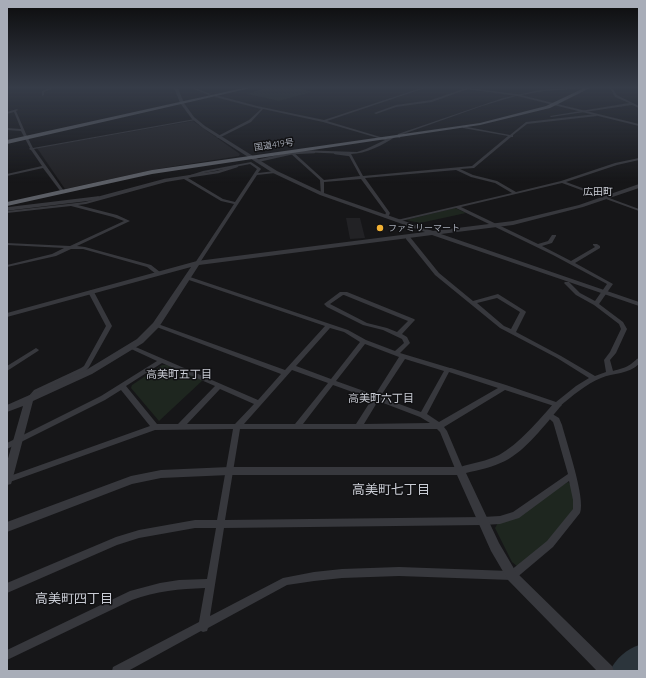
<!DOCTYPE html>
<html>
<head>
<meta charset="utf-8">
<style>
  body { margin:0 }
  #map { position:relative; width:646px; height:678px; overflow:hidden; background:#161618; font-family:Quicksand,sans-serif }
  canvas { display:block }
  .frame { position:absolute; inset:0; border:8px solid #a8adb8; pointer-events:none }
</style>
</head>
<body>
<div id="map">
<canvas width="646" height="678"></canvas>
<div class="frame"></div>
</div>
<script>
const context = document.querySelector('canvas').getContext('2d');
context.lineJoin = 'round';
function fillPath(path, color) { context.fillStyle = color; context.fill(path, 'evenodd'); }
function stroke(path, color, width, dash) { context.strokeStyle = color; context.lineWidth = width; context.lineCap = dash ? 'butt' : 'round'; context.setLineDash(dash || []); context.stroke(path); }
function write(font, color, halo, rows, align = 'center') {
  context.font = font + ' Quicksand,"Noto Sans JP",sans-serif'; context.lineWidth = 3; context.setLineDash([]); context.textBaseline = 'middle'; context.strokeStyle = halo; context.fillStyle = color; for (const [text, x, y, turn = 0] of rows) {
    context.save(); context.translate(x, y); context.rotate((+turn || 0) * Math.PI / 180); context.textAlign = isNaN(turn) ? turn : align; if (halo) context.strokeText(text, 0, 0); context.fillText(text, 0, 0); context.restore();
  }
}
const built = new Path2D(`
  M193 121 240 154 239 156 157 169 65 189 37 148Z
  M346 218H360L365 238 350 239Z`);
const green = new Path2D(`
  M265 88H298L312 92 279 101 247 94Z
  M455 208 466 213 420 223 406 220Z
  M162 365H167L203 380 159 421 131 388 132 385Z
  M568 482 571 485 575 509 549 542 518 567 512 562 495 528 498 523Z`);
const river = new Path2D(`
  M639 645V669L637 671H610C615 659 627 649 639 645Z`);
const pedestrianFar1 = new Path2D(`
  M335 153 350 155
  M257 161 293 153 314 152
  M94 199 165 180 218 172 237 166`);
const pedestrian = new Path2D(`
  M7 209 98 198`);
const minor = new Path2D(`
  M50 88H54L44 92V95L42 96V91Z
  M191 88H195L211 94 209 95Z
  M421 88H425L327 121 387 139 393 136 395 137C383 145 365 154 351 154L363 176 472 166 508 136 463 128 462 126 510 135 526 122 596 114 597 116 527 124 513 135V137H511L474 168 460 169 473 175 497 181 516 192 561 181 615 163 639 158V160L617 165 566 182 639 209V211L562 183 461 207 538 244 548 241 552 235H556V236L552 243 542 246 571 261 595 247 593 245V244H597L600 246V248L575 263 613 284 599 304 623 322 627 329 616 353 610 360 613 371C619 369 626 368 631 364 634 362 636 359 639 358V364C629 374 613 373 601 378 586 384 572 396 559 407H557L505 390 444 427 447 431 464 471 463 473 460 474 457 473 456 471 440 432 437 429H240L225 520 483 517 500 516 513 512 568 474 554 425 553 422 545 415 546 413 549 412 559 418 562 425C566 441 586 499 580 513L553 547 515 579 512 580 399 576 342 578 314 581 287 585 208 628 207 631 203 632 201 631 128 671H112L113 667 199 622 205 588C180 589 156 591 132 600L7 660V650L130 591 160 583 179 580 207 579 216 528H195L139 538 117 545 7 593V583L116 537 139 530 195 520H217L233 429 155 430 7 483V477L150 426 121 390 105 400 7 449V443L101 396 157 361 129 348 128 347 131 345 258 400 281 374 154 326 153 325 154 324H158L285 370 325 326 186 279 185 278 186 277H190L348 330 366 340 395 351 404 343 402 339 383 330 363 325 327 307 324 304 340 292H347L414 319 415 320 414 321 402 334 407 337 410 343 400 353 450 368H451L506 385 556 402 576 386 589 378 557 358 500 328 435 275 406 239V238L408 237H410L439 273 473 301 498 294 525 311 526 312 516 332 561 356 595 376 606 372 604 360 610 352 621 329 619 324 594 305 576 295 564 283 565 282H569L580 293 595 301 607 284 553 255 456 208 397 222 395 221 397 220 512 193 495 183 471 177 456 170 365 178 390 213 388 218H386L384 217 386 213 361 179 324 182V194L321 195 320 180 289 152 292 151 324 180 360 176 348 154 299 152 297 151 299 150 357 152 366 149 385 140 323 122 263 109 251 122 219 138 216 137 249 120 261 109 215 97 216 95 257 106 324 120ZM343 295H344L408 321 397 332 387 328 367 323 330 304ZM497 298 520 312 511 329 504 326 477 303ZM330 328 344 332 360 342 331 379 296 366ZM365 344 399 357 375 395 336 381ZM405 359 444 371 421 412 380 397ZM162 363 215 386 178 424H157L126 386ZM292 370 328 383 295 424H244ZM449 372 498 388 439 422 427 414ZM333 385 372 399 356 424H303ZM220 389 254 404 235 424H187ZM378 401 420 417 430 423 364 424ZM569 481 573 500V509L547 541 510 571 399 567 342 569 314 572 283 578 210 616 224 528 483 525 500 524 519 518Z
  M466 88 468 89 432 102 396 107 376 114 374 113 396 105 431 100Z
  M569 88H589L545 91 516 96 482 106 406 133 401 135 400 138 397 137 398 134 503 98 539 90Z
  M610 88H612L617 95 639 106V108L632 105 551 117 550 116 629 103 615 97Z
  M17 109 18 110 16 111 26 134 33 148 195 119 196 120 34 149 64 191 62 192H61L43 168 7 176V174L42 166 31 150 29 149 30 148 21 131 7 130V128L21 129 14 112 7 114V112Z
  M251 162 260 168 261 169 258 173 275 171 277 172 275 173 257 175 199 264H195V263L234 204 221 201 184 179 166 182 86 204 78 205 117 215 130 221 77 246 85 247 151 265 160 272V274H156L147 267 83 249H71L56 256 7 267V265L52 254 64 248 7 245V243L70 246 124 221 113 217 71 206 7 213V211L85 202 165 180 184 177 203 171ZM250 164 257 169 235 202 223 199 188 178 204 173Z
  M91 290 94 292 112 326 89 367 85 372 38 394 33 399H29L28 397 34 390 81 368 84 366 106 326 88 292Z
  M36 348 39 350 38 351 7 371V366Z`);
const tertiary = new Path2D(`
  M174 88H178L184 103 194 117 205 126 277 171 324 193 433 231 513 221 579 205 639 184V188L583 207 513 225 441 234 639 302V306L432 235 199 265 159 327 143 343 92 374 33 401 12 481 11 484 7 485V462L23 406 7 412V405L86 370 137 339 153 323 191 267 7 317V313L197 261 425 232 320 195 273 173 203 128 192 119 180 103Z
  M458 88H469L517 94 639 124V126L517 96Z
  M557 402 560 403 562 405 560 407C545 425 525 451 505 461 493 467 479 470 466 473L499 543 516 572 612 666 614 671H597L508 580 491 551 457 475H229L161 478 132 484 7 532V522L131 476 161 470 229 467H460C473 463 487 461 499 455 519 444 539 420 554 403Z`);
const trunk = new Path2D(`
  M243 88H251L7 144V140Z
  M584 88H590L550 108 480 125 152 174 7 206V202L152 170 480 123 546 106Z`);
const markers = [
  [380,228,4,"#f2b134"]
];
const farStreetnames = [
  ["国道419号",274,145,-8]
];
const farPoinames = [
  ["ファミリーマート",388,228]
];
const farQuarternames = [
  ["広田町",598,192]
];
const neighbourhoodNames = [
  ["高美町五丁目",179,375],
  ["高美町六丁目",381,399]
];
const nearNeighbourhoodnames = [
  ["高美町七丁目",391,490],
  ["高美町四丁目",74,599]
];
fillPath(built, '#222225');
fillPath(green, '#1e261f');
fillPath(river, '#2c353c');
stroke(pedestrianFar1, '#37383d', 2.5);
stroke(pedestrian, '#37383d', 3.5);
fillPath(minor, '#37383d');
fillPath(tertiary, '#37383d');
fillPath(trunk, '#5b5e65');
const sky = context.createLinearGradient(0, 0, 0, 183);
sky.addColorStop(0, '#0c0c0d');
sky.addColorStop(0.48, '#363c48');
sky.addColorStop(1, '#363c4800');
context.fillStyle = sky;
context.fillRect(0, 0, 646, 183);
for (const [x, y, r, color] of markers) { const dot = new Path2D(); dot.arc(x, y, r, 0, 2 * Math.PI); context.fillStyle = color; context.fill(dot); stroke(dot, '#111113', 1.5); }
write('9px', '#a8adb8', '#111113', farStreetnames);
write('9px', '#a8adb8', '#111113', farPoinames, 'left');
write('10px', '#c9ccd4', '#111113', farQuarternames);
write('11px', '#c9ccd4', '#111113', neighbourhoodNames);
write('13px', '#c9ccd4', '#111113', nearNeighbourhoodnames);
</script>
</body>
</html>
